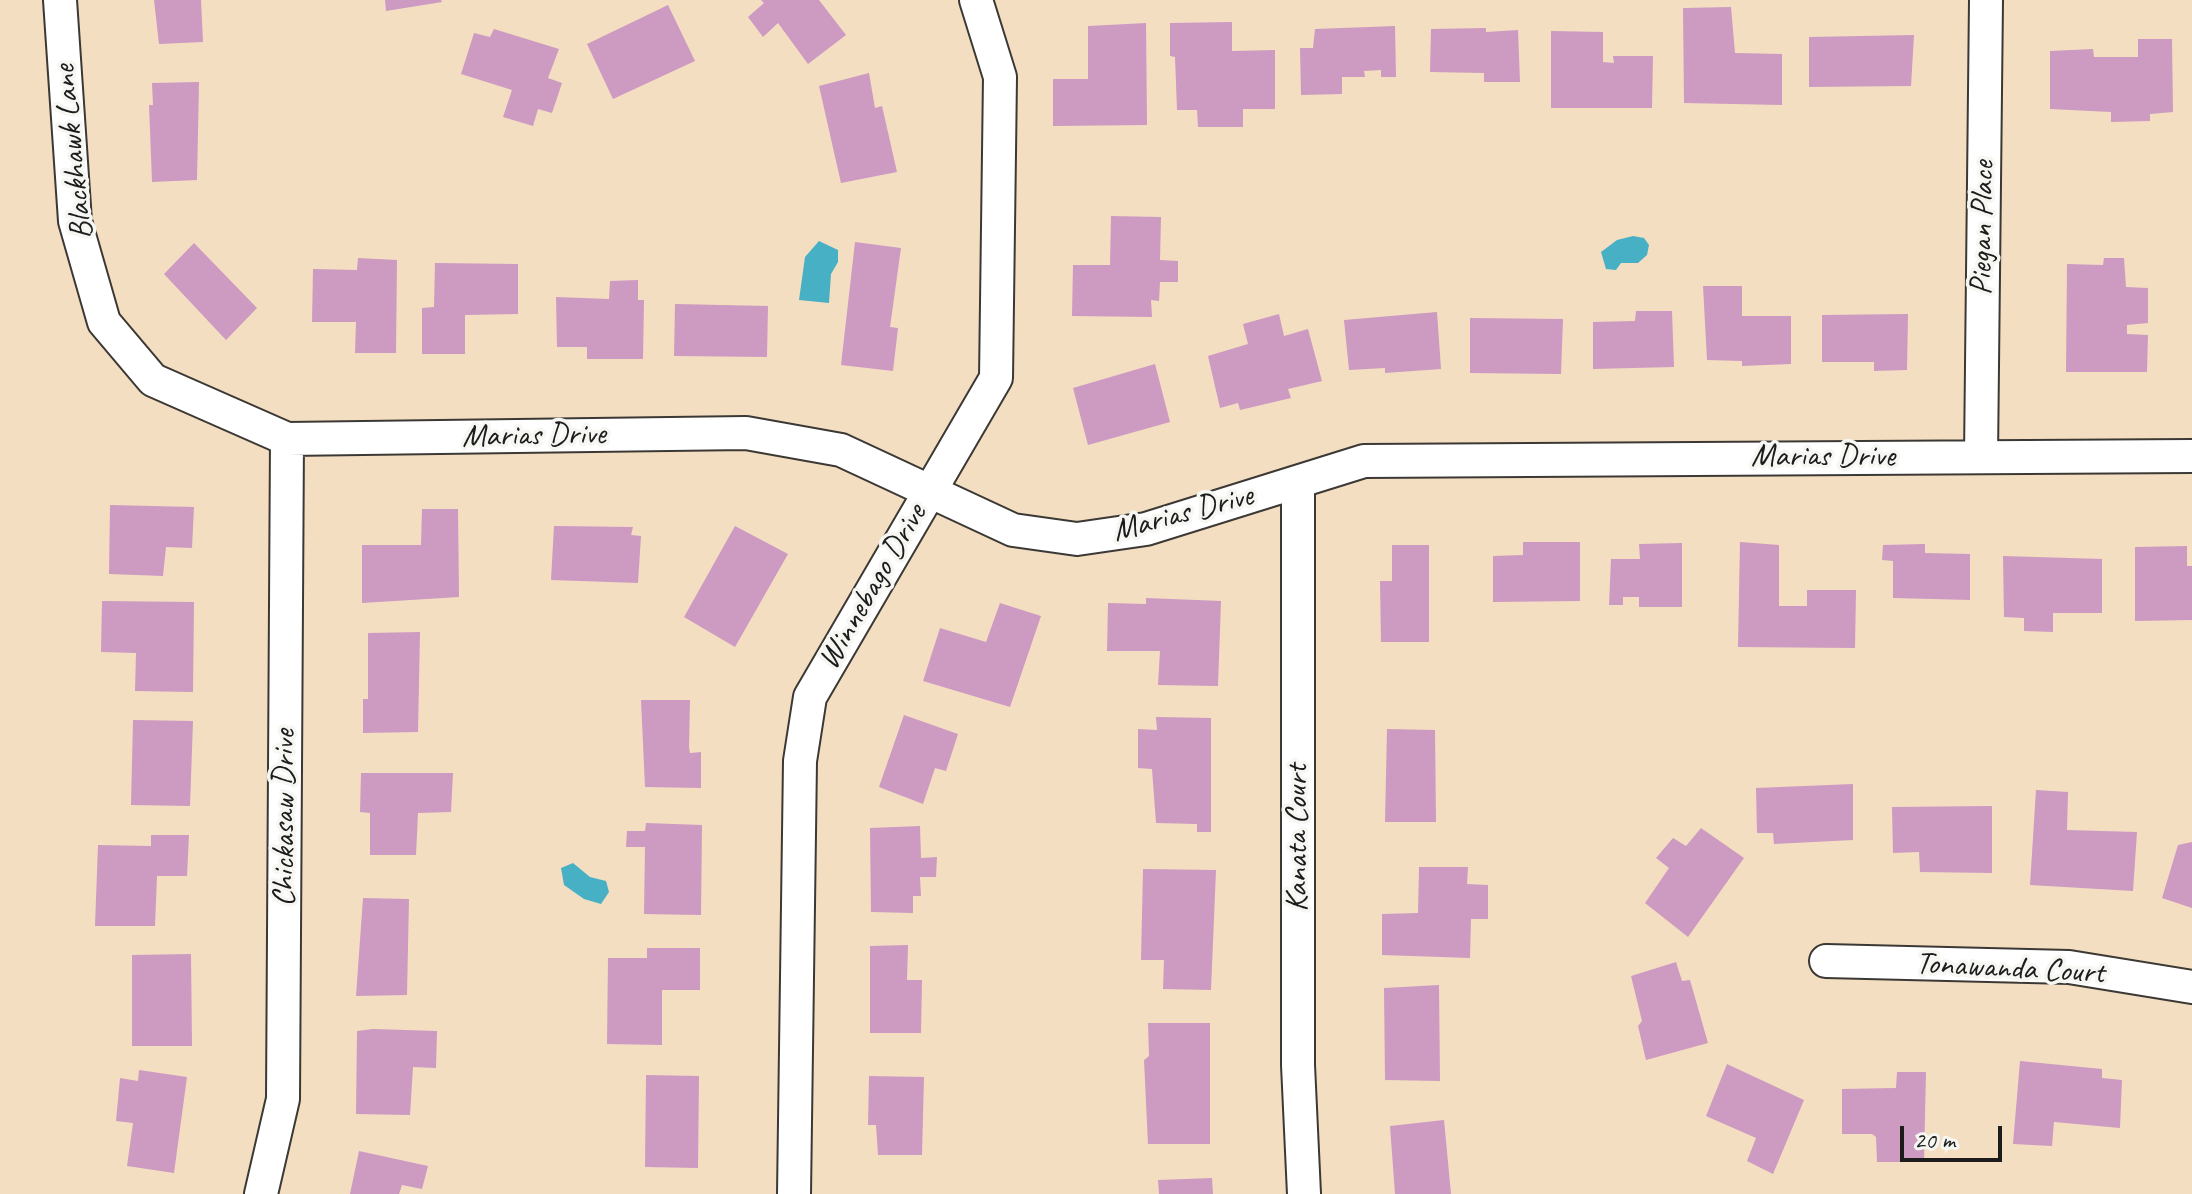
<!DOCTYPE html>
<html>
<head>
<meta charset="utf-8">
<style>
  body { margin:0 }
  #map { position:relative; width:2192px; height:1194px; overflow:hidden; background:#f3dec2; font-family:Caveat,sans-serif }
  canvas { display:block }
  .scale { position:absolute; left:1900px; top:1126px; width:102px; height:36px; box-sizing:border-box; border:4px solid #1c1c1c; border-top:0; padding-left:10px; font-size:24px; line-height:28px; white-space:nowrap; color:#1c1c1c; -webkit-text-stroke:6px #f6f6f2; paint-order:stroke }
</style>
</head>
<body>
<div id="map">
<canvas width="2192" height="1194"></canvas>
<div class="scale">20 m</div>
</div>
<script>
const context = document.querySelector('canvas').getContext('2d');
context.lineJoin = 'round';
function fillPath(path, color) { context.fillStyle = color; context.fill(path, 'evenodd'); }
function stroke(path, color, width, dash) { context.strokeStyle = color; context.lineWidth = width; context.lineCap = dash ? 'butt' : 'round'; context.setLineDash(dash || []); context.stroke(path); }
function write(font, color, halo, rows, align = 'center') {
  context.font = font + ' Caveat,sans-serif'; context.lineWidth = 7; context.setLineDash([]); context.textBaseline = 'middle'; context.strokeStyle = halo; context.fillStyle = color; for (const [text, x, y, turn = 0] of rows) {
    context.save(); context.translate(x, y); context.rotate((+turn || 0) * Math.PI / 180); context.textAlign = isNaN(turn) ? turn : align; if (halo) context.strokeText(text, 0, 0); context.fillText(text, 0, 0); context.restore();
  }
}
const water = new Path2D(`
  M1633 236 1644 238 1649 245 1647 255 1638 263H1621L1616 270 1606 269 1601 252 1617 240Z
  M819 241 838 250V262L831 274 829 303 799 300 805 257Z
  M573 863 590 877 606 881 609 892 601 904 584 899 564 885 561 868Z`);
const building = new Path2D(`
  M154 0H201L203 42 159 44Z
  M385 0H441L442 2 386 11Z
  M761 0H819L846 35 808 64 778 23 763 37 748 17 764 3Z
  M668 5 695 61 613 99 587 44Z
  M1731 7 1735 53 1782 54V105L1684 103 1683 8Z
  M1232 22V51L1275 50V109H1243V127H1198L1197 110H1177L1175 57 1170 56V23Z
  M1146 23 1147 125 1053 126V79H1088V26Z
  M1395 26 1396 77H1381V70L1364 71 1365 77H1342V94L1301 95 1300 48H1313L1315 29Z
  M1486 28V32L1518 30 1520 82H1484V73L1430 72 1431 29Z
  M494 29 559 49 548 78 562 83 552 113 538 109 533 126 503 117 512 90 461 74 474 33 490 37Z
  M1551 31 1603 32V62L1614 63 1613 56H1653L1652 108H1551Z
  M1914 35 1911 86 1809 87V37Z
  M2138 39H2172L2173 112 2150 114V121L2111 122V112L2050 109V51L2093 49 2094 57H2138Z
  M869 73 875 108 882 106 897 172 841 183 819 86Z
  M199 82 197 180 152 182 149 105H153L152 83Z
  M1111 216 1161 217 1160 260 1178 261V282H1160L1159 301 1151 300 1152 317 1072 316 1073 265H1110Z
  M855 242 901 248 890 327 898 328 893 371 841 365Z
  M194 243 257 308 226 340 164 274Z
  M358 258 397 260 396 353H355L356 322H312L313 269 357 270Z
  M2104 258H2124L2126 287 2148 288V323L2127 325V334L2148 335 2147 372H2066L2067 264 2103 265Z
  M435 263 518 264V314L465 315V354H422V308L434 307Z
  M638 280V300H644L643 359H587V347H557L556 297 609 299 610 281Z
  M1703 286H1742V316H1791V364L1742 366V361L1707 360Z
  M675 304 768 306 767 357 674 356Z
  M1636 311H1672L1674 367 1593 369V322L1635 321Z
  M1437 312 1441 369 1385 373V368L1349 370 1344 320Z
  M1279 314 1284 336 1308 329 1322 381 1288 389 1291 398 1240 410 1238 403 1220 408 1208 356 1248 344 1243 324Z
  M1908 314 1907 370 1874 371V362H1822V315Z
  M1470 318 1563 319 1561 374 1470 373Z
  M1155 364 1170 422 1088 445 1073 388Z
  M110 505 194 507 192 548 166 547 163 576 109 574Z
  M422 509H458L459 597 362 603V545H421Z
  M554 526 633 527 631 535 641 536 638 583 551 580Z
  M735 526 788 554 735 647 684 617Z
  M1523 542H1580V601L1493 602V556L1523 555Z
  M1740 542 1779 545V606H1807V590H1856L1855 648 1738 647Z
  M1682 543V607H1639V597H1623V605H1609L1611 559H1640L1639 544Z
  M1925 544V553L1970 554V600L1893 598V561L1882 560 1883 545Z
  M1392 545H1429V642H1381L1380 581H1392Z
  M2187 546V566H2192V620L2135 621V547Z
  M2003 556 2102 559V613H2053V632L2024 631V618L2004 617Z
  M1146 598 1221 601 1218 686 1158 685 1160 651H1107L1108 603 1146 604Z
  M102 601 194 602 193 692 135 691 136 653 101 652Z
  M1000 603 1041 616 1010 707 923 681 940 628 986 642Z
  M420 632 418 732 363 733V699H368V633Z
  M641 700H690L689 747 690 753 701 752V788L645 787Z
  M904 715 958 734 946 771 935 768 923 804 879 787Z
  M1156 717 1211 718V832H1197V824L1156 823 1152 769 1138 768V729L1157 730Z
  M133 720 193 721 190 806 131 805Z
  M1387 729 1435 730 1436 822H1385Z
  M361 773H453L451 812 418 813 416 855H370V813L360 812Z
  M1853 784V840L1774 844 1773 833H1757L1756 788Z
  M2036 790 2068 792 2067 830 2137 832 2133 891 2030 885Z
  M1992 806V873L1920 872 1919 852 1893 853 1892 807Z
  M646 823 702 825 701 915 644 914 645 847H626L627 831H645Z
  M920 826 921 858 937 857 936 877H920L921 896H913V913L871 912 870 828Z
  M1701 828 1744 858 1688 937 1645 903 1669 868 1656 858 1673 838 1686 846Z
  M151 835H189L187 876H157L155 926H95L98 845 151 846Z
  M2192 842V908L2162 898 2178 845Z
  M1419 867H1468L1467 884 1488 885V919H1471L1470 958 1382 955V914L1418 913Z
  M1143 869 1216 870 1211 990 1163 989 1164 960H1141Z
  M363 898 409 899 407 995 356 996Z
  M908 945 907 980H922L921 1033H870V946Z
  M647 948H700V990H662V1045L607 1044 608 958H647Z
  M191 954 192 1046H132V955Z
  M1676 962 1682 981 1690 980 1708 1043 1646 1060 1638 1026 1642 1021 1631 976Z
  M1439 985 1440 1081 1385 1080 1384 988Z
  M1148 1023H1210V1144H1148L1144 1060 1149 1056Z
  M373 1029 437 1031 436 1068 413 1067 410 1115 356 1114 357 1031Z
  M2020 1061 2102 1069V1078L2122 1080 2120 1128 2054 1122 2052 1146 2013 1144Z
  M1727 1064 1804 1100 1773 1174 1747 1161 1756 1138 1706 1116Z
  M139 1070 187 1077 174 1173 127 1166 133 1123 116 1121 120 1078 138 1081Z
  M1897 1072H1926L1924 1162H1877L1876 1137 1872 1134H1842V1089L1896 1088Z
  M646 1075 699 1076 698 1168 645 1167Z
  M869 1076 924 1077 922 1155H878L876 1125H868Z
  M1444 1120 1451 1194H1395L1390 1126Z
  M359 1151 428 1166 422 1189 402 1185 399 1194H350Z
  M1212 1178 1213 1194H1159L1158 1180Z`);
const minor = new Path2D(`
  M60 0 75 221 104 322 153 380 287 439 746 433 841 450 1013 530 1077 539 1146 529 1364 461 2192 456
  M1981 457 1986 0
  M1298 482V1065L1304 1194
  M1826 961 2069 967 2192 987
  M261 1194 283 1099 287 439
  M794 1194 800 761 810 697 996 378 1000 77 976 0`);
const streetNames = [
  ["Blackhawk Lane",74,152,-96],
  ["Piegan Place",1983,228,-89],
  ["Marias Drive",534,436,-1],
  ["Marias Drive",1823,457],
  ["Marias Drive",1183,514,-15],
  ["Winnebago Drive",873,587,-60],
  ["Chickasaw Drive",285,818,-90],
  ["Kanata Court",1298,838,-90],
  ["Tonawanda Court",2010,969,3]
];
fillPath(water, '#47b0c5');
fillPath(building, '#cd9ac2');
stroke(minor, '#3c3935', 36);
stroke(minor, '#fff', 32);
write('32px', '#1c1c1c', '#f6f6f2', streetNames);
</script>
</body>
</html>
